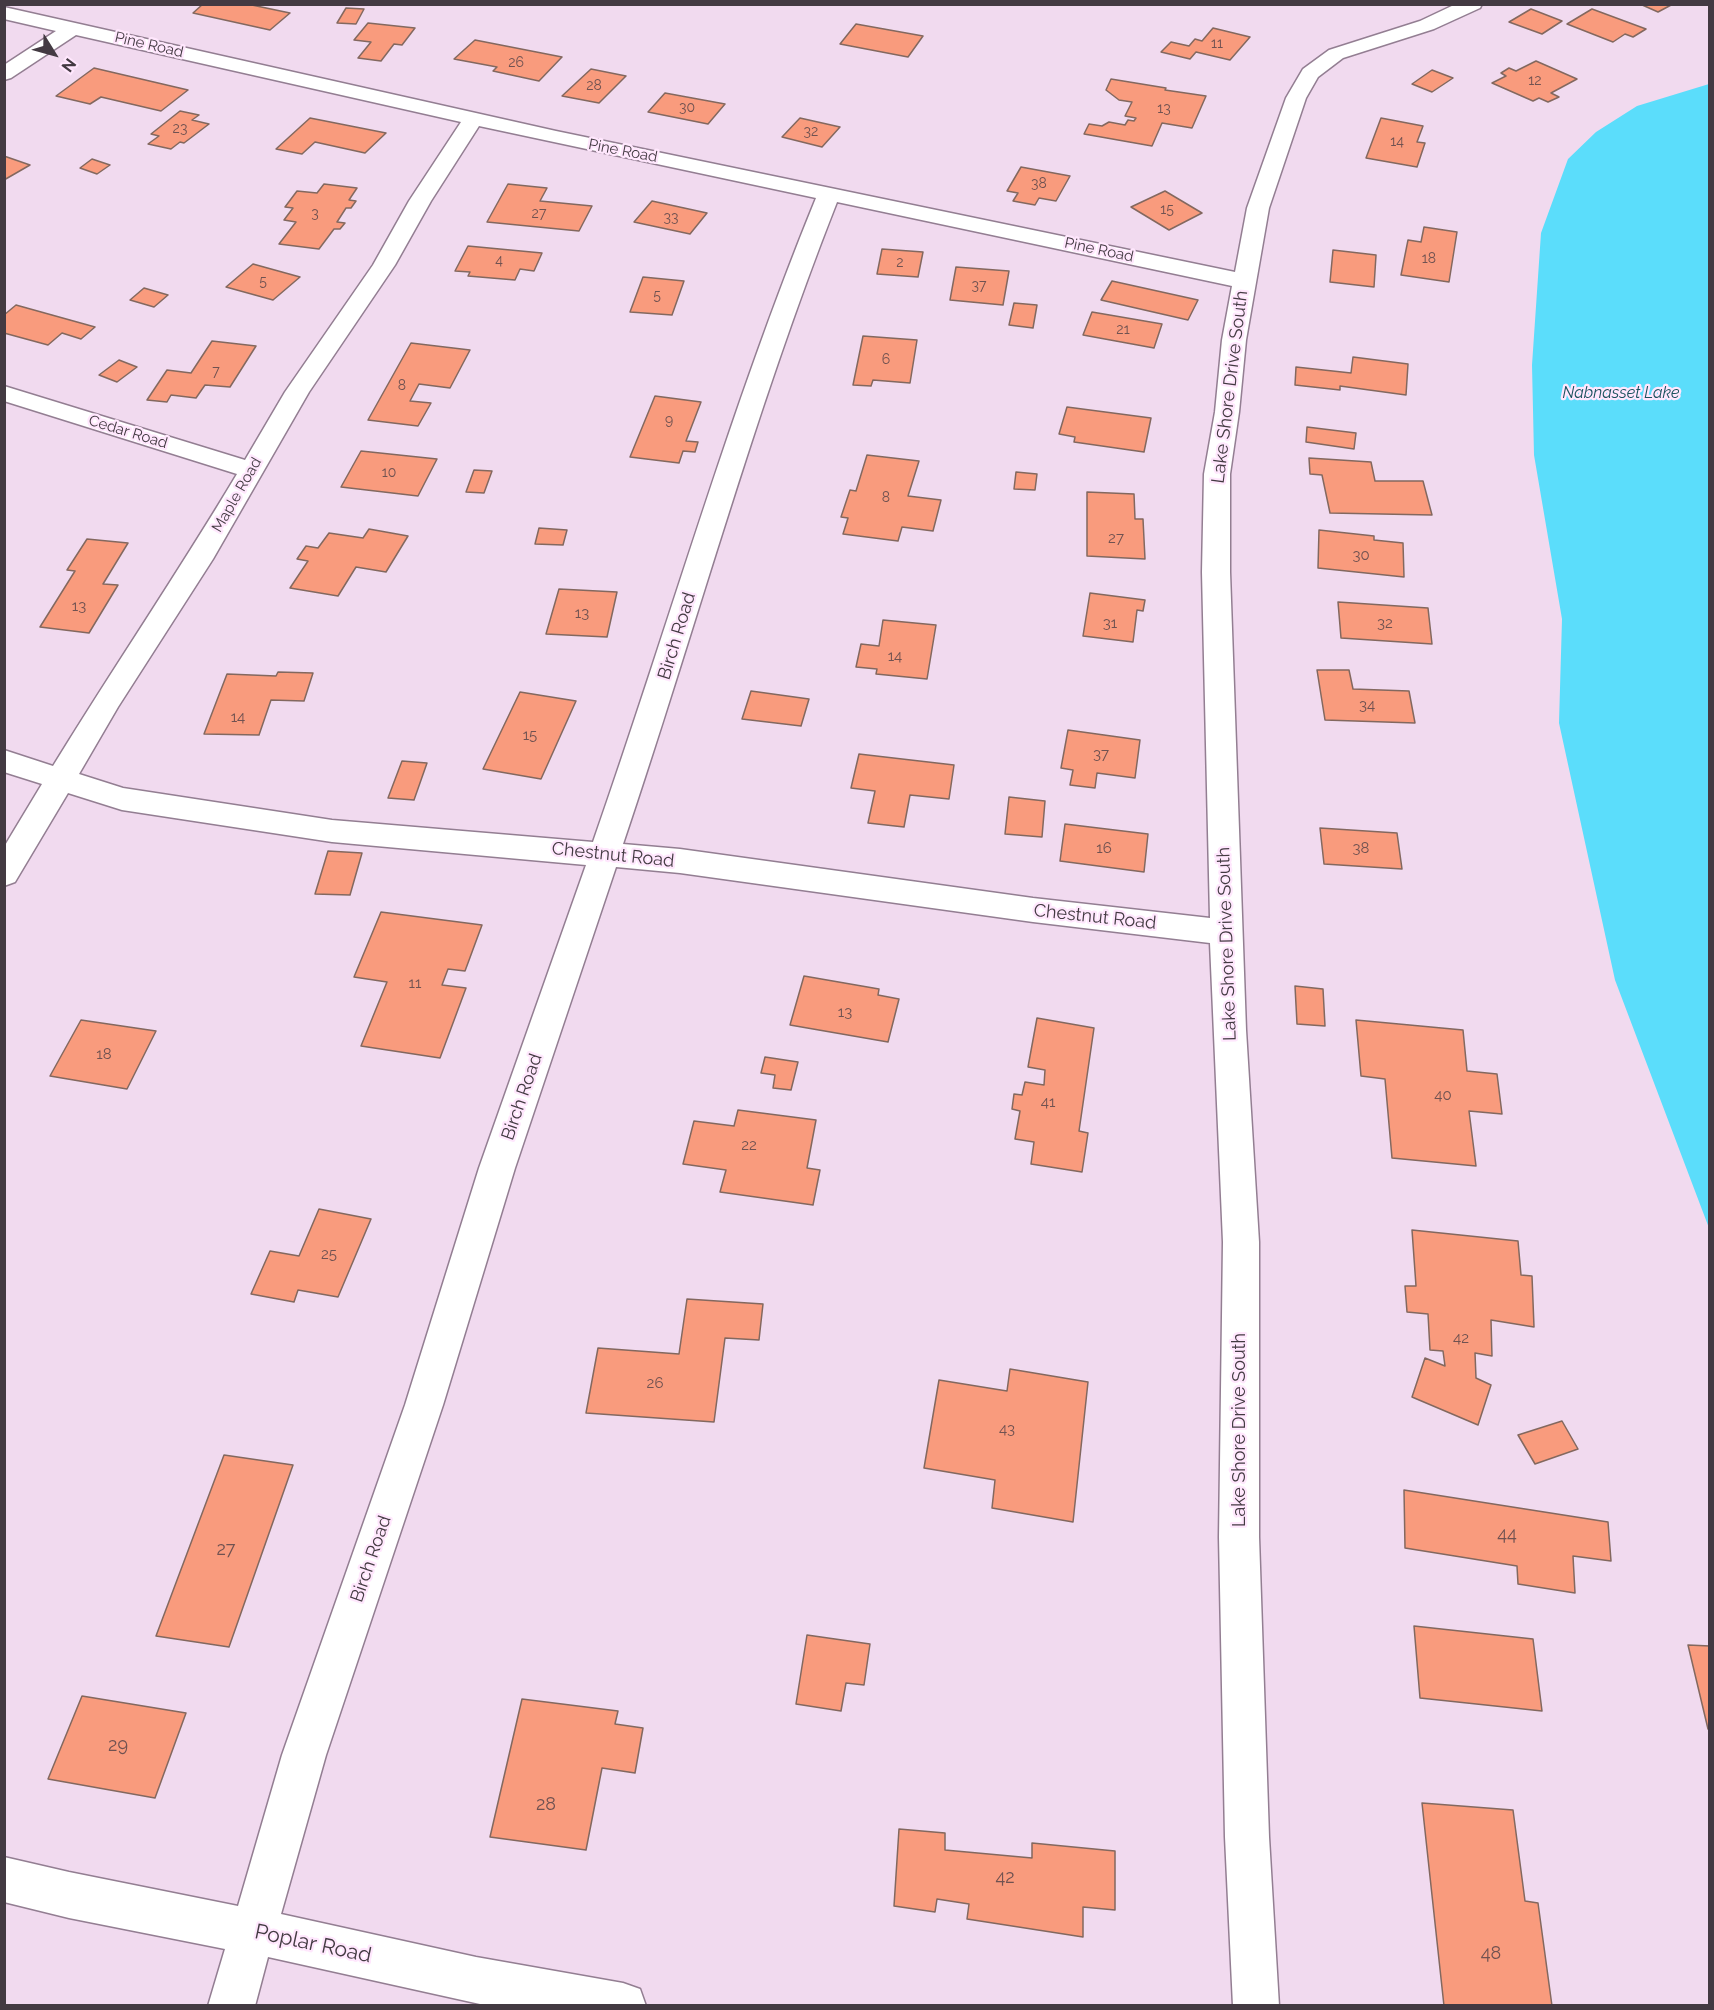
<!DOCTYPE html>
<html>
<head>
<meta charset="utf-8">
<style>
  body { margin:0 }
  #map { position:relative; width:1714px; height:2010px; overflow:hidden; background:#f1daef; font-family:Raleway,sans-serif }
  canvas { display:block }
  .frame { position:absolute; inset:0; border:6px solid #433a42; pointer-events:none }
  .north { position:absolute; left:24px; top:24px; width:60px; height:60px; -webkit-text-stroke:4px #ffe7fd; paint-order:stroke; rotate:127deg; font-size:16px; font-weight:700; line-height:24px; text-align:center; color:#433a42 }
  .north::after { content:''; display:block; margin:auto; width:21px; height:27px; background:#433a42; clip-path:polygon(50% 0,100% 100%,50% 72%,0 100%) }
</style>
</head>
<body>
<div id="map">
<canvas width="1714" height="2010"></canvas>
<div class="frame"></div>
<div class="north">N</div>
</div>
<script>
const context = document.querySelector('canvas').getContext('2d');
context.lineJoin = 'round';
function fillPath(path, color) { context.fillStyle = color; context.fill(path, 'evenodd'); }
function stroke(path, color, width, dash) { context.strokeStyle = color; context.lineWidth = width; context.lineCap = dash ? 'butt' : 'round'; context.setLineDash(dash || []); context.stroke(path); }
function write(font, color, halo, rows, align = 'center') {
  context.font = font + ' Raleway,sans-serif'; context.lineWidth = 4.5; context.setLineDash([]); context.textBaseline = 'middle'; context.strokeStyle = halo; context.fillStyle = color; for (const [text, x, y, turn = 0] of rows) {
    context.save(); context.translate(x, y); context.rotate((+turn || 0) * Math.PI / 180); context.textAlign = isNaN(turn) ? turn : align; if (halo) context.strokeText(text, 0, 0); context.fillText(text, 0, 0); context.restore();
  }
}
const water = new Path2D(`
  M1709 84H1710L1709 1228 1615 980 1559 723 1562 619 1534 455 1532 365 1541 233 1568 159 1596 132 1637 106Z`);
const building = new Path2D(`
  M203 4H247L290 13 270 30 193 13Z
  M1640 4H1673L1658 12Z
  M346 8 364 9 356 24 337 23Z
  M1531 9 1562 21 1542 34 1509 22Z
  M1592 9 1646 29 1633 37 1625 34 1613 42 1567 24Z
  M368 23 415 28 402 45 394 44 381 61 358 58 371 42 354 40Z
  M856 24 923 36 908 57 840 44Z
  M1213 28 1250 37 1230 60 1196 52 1190 59 1161 52 1171 42 1189 46 1195 39 1202 41Z
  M475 40 562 57 539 81 493 71 497 67 454 59Z
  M1536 61 1577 79 1551 93 1559 97 1548 102 1539 98 1533 101 1492 83 1506 76 1501 73 1509 68 1516 71Z
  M94 68 188 90 161 111 101 97 90 104 56 96Z
  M591 69 626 76 599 103 562 96Z
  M1432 70 1453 78 1432 92 1412 84Z
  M1111 79 1166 88 1165 90 1206 96 1192 128 1162 123 1152 146 1084 134 1089 124 1102 126 1109 122 1125 125 1128 120 1134 121 1136 118 1125 116 1132 102 1119 100 1106 90Z
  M665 93 725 104 708 124 648 112Z
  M180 111 199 115 192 120 209 124 184 143 180 142 171 149 148 144 159 136 151 134Z
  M310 118 386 133 365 153 315 142 302 154 276 149Z
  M800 118 840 127 822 147 782 137Z
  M1381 118 1423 126 1417 142 1425 143 1417 167 1366 158Z
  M4 156 30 165 4 180Z
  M92 159 110 165 97 174 80 168Z
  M1021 167 1070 176 1056 201 1039 198 1035 205 1013 201 1018 193 1007 191Z
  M324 184 357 188 349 200 356 201 351 208H346L337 222 345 223 340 229H334L319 249 279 244 296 222 284 220 293 208 285 207 297 191 317 193Z
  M508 184 547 188 540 201 592 206 579 231 487 222Z
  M1165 191 1202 213 1169 230 1131 207Z
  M652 201 707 213 690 234 634 222Z
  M1424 227 1457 232 1449 282 1401 275 1408 240 1421 242Z
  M468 246 542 253 534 271 520 269 515 280 468 276 470 272 455 271Z
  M882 249 923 252 918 277 877 274Z
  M1333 250 1376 255 1374 287 1330 282Z
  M253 264 300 277 273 300 226 287Z
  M956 267 1009 271 1003 305 950 300Z
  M643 277 684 281 672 315 630 312Z
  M1112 281 1198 300 1188 320 1101 300Z
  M144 288 168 295 154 307 130 300Z
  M1014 303 1037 305 1033 328 1009 325Z
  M16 305 95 327 81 339 62 333 48 345 4 333V315Z
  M1092 312 1162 324 1154 348 1083 335Z
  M863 336 917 340 910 383 873 380 871 386 853 385Z
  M212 341 256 346 230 387 205 385 196 398 171 395 167 402 147 400 167 370 191 373Z
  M411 343 470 350 450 388 419 384 410 401 431 403 418 426 368 420Z
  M1353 357 1408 364 1406 395 1340 386V390L1295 385 1296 367 1351 373Z
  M119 360 137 367 117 382 99 375Z
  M655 396 701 402 686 441 698 442 695 452 683 451 679 463 630 457Z
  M1067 407 1151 418 1144 452 1074 442 1075 437 1059 434Z
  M1307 427 1356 433 1354 449 1306 442Z
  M361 451 437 459 418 496 341 487Z
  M867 455 919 461 908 496 941 500 933 531 902 527 898 541 843 534 848 518 841 517 850 490 856 491Z
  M1309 458 1371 462 1375 481H1423L1432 515 1330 513 1322 475 1310 474Z
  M474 470 492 471 484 493 466 492Z
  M1016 472 1037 474 1035 490 1014 489Z
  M1087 492 1134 494 1135 519H1143L1145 559 1087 556Z
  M539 528 567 530 563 545 535 544Z
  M369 529 408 536 386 572 356 567 338 596 290 588 308 561 297 559 306 546 318 548 329 533 363 538Z
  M1319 530 1374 536V540L1403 543 1404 577 1318 568Z
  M87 539 128 543 103 584 118 585 89 633 40 627 75 571 67 570Z
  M559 589 617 592 607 637 546 634Z
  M1090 593 1145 600 1143 611 1137 610 1133 642 1083 636Z
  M1338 602 1428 608 1432 644 1341 638Z
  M883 620 936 625 927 679 876 674 877 669 856 667 861 644 879 646Z
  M1317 670H1349L1353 689 1409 691 1415 723 1325 720Z
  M278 672 313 673 304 701 271 700 259 735 204 734 227 674 276 676Z
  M751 691 809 699 801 726 742 719Z
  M520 692 576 701 541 779 483 769Z
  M1068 730 1140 740 1135 778 1097 773 1095 788 1070 785 1073 770 1061 768Z
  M859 754 954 765 949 799 910 795 904 827 868 823 875 791 851 788Z
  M402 761 427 763 414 800 388 798Z
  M1009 797 1045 801 1042 837 1005 834Z
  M1065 824 1148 834 1144 872 1060 861Z
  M1320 828 1397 833 1402 869 1324 864Z
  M328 851 362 853 350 895 315 894Z
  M381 912 482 925 465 971 448 969 442 985 466 988 440 1058 361 1046 387 982 354 977Z
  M804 976 879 989 878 995 899 999 888 1042 790 1025Z
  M1295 986 1323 989 1325 1026 1297 1024Z
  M1037 1018 1094 1028 1079 1131 1088 1133 1082 1172 1031 1164 1034 1142 1015 1139 1020 1111 1012 1109 1014 1094 1022 1095 1025 1082 1044 1085 1045 1070 1028 1067Z
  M81 1020 156 1031 127 1089 50 1076Z
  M1356 1020 1463 1030 1467 1071 1497 1074 1502 1114 1469 1111 1476 1166 1392 1158 1385 1079 1361 1076Z
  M765 1057 798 1062 791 1090 773 1088 775 1075 761 1073Z
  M738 1110 816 1120 807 1168 820 1170 813 1205 720 1192 726 1170 683 1164 694 1121 734 1126Z
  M319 1209 371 1219 338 1297 298 1290 294 1302 251 1294 270 1251 299 1256Z
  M1412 1230 1518 1241 1521 1275 1532 1276 1534 1327 1491 1320 1492 1356 1475 1353 1476 1378 1491 1385 1478 1425 1412 1397 1425 1358 1445 1366 1443 1351 1430 1350 1428 1314 1407 1312 1405 1286H1416Z
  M687 1299 763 1304 759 1340 725 1338 714 1422 586 1413 598 1348 679 1354Z
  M1010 1369 1088 1382 1073 1522 992 1508 995 1480 924 1468 939 1380 1007 1391Z
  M1562 1421 1578 1449 1535 1464 1518 1435Z
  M224 1455 293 1465 229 1647 156 1636Z
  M1404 1490 1608 1522 1611 1561 1573 1556 1575 1593 1518 1584 1517 1566 1405 1548Z
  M1414 1626 1533 1639 1542 1711 1420 1698Z
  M807 1635 870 1644 864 1685 846 1683 841 1711 796 1704Z
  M1688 1645 1710 1646V1729H1708Z
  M82 1696 186 1713 155 1798 48 1779Z
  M522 1699 618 1711 615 1724 643 1728 635 1773 602 1768 586 1850 490 1837Z
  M1422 1803 1513 1810 1525 1901 1538 1903 1552 2006H1444Z
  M899 1829 945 1833V1850L1032 1858V1843L1115 1851V1910L1083 1907V1937L967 1919 969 1904 937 1899 935 1912 894 1906Z`);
const street = new Path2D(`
  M1456 4H1482L1480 8 1434 29 1343 58 1318 77 1306 98 1269 208 1246 340 1239 412 1230 474V572L1246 1030 1259 1242V1537L1269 1837 1279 2006H1233L1225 1837 1219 1537 1223 1242 1210 943 1033 922 680 873 616 867 515 1168 443 1405 326 1755 281 1914 476 1957 623 1983 640 1989 646 2006H489L268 1957 255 2006H208L225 1949 69 1918 4 1902V1857L69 1872 238 1906 282 1755 405 1405 479 1168 586 865 332 842 122 810 68 793 15 882 4 886V847L42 784 4 772V750L53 766C113 668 178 573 237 474L4 401V386L245 460 285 392 373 265 409 201 461 122 76 35 11 78 4 80V65L56 31 4 19V7L556 131 1235 272 1247 208 1286 98 1303 69 1329 50 1420 21ZM479 126 816 198C730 408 668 628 593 842L332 820 123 788 79 774 118 707 213 559 309 392 395 265 431 201ZM837 202 1232 286 1222 340 1215 412 1204 474 1202 572 1210 918 1033 898 680 849 623 844C695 631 754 412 837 202Z`);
const farNumbernames = [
  ["11",1217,44],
  ["26",516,63],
  ["12",1535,81],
  ["28",594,86],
  ["30",687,108],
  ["13",1164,109],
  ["23",180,129],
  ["32",811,132],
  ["14",1397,142],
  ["38",1039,184],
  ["15",1167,210],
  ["3",315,214],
  ["27",539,214],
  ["33",671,218],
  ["18",1429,259],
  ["4",499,261],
  ["2",900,263],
  ["5",263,282],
  ["37",979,286],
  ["5",657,296],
  ["21",1123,330],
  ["6",886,360],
  ["7",216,372],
  ["8",402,386],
  ["9",669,421],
  ["10",389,473],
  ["8",886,498]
];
const farStreetnames = [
  ["Pine Road",149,45,13],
  ["Pine Road",623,151,11],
  ["Pine Road",1099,250,12],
  ["Cedar Road",128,432,17],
  ["Maple Road",237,495,-60]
];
const numberNames = [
  ["27",1116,538],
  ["30",1361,555],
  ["13",79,606],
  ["13",582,613],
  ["31",1110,623],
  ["32",1385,623],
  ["14",895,656],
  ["34",1367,705],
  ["14",238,717],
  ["15",530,735],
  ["37",1101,754],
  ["16",1104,848],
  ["38",1361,848],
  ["11",415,983],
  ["13",845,1012],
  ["18",104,1054],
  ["40",1443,1095],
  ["41",1048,1102],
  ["22",749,1145],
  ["25",329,1254],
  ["42",1461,1338],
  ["26",655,1383],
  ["43",1007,1429]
];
const farWaternames = [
  ["Nabnasset Lake",1621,393]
];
const streetNames = [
  ["Lake Shore Drive South",1230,387,-83],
  ["Birch Road",677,636,-73],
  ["Chestnut Road",613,855,6],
  ["Chestnut Road",1095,917,6],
  ["Lake Shore Drive South",1227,944,-92],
  ["Birch Road",522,1097,-71],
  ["Lake Shore Drive South",1240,1430,-90],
  ["Birch Road",371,1559,-71]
];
const nearNumbernames = [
  ["44",1507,1535],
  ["27",226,1550],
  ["29",118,1746],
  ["28",546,1805],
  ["42",1005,1878],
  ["48",1491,1954]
];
const nearStreetnames = [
  ["Poplar Road",313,1944,12]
];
fillPath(water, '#5bddfb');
fillPath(building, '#f99b7d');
stroke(building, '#83685f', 1.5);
stroke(street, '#937e92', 3);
fillPath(street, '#fff');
write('14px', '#705251', null, farNumbernames);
write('15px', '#433a42', '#ffe7fd', farStreetnames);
write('15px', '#705251', null, numberNames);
write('italic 16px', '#19515d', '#ffe7fd', farWaternames);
write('18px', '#433a42', '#ffe7fd', streetNames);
write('18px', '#705251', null, nearNumbernames);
write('21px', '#433a42', '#ffe7fd', nearStreetnames);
</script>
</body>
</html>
